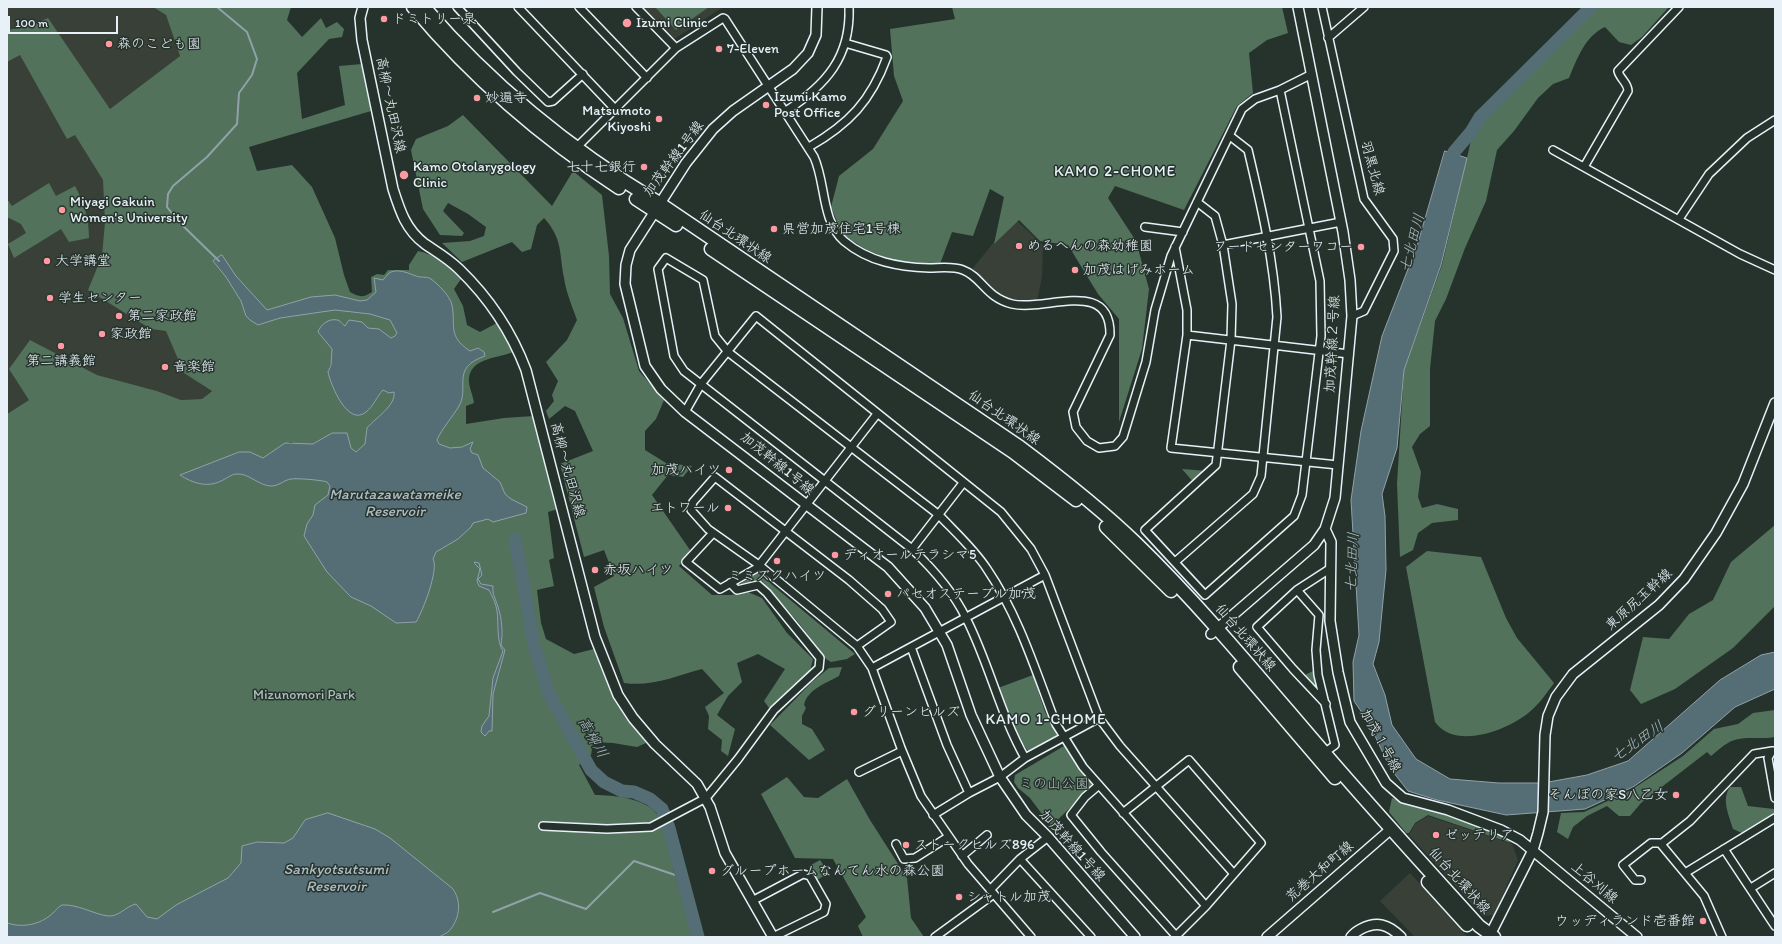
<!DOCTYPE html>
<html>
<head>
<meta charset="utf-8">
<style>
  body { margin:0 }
  #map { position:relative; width:1782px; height:944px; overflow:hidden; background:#26332d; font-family:Itim,sans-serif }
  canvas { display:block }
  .frame { position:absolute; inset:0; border:8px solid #e8f1f8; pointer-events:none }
  .scale { position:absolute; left:8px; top:16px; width:110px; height:18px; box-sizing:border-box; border:2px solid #e8f1f8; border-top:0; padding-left:5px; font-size:12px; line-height:14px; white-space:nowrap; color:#e8f1f8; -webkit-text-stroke:3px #26332d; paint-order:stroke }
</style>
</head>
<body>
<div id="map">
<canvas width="1782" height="944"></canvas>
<div class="frame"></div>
<div class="scale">100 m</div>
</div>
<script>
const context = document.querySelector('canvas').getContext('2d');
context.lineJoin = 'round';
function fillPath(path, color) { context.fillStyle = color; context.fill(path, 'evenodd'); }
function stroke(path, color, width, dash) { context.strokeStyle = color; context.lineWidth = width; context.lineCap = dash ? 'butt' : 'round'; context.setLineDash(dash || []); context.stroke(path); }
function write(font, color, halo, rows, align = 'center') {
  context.font = font + ' Itim,"Klee One",sans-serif'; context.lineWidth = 3; context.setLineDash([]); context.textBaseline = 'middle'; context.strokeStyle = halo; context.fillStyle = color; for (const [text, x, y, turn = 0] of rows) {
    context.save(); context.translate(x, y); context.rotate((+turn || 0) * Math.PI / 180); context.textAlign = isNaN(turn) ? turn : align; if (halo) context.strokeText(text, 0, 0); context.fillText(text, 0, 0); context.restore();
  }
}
const built = new Path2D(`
  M7 7H153L166 15 180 56 110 109 212 390 202 399 181 400 157 391 97 375 30 341 29 400 7 414Z
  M643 7H723L673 40Z
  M1014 218 1043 245 1042 277 1037 301 1026 302 1001 297 972 269Z
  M1428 816 1512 844 1518 860 1494 915 1483 916 1409 835 1415 824Z
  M1410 873 1467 937H1415L1380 901Z`);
const green = new Path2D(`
  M153 7H291L287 20 302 37 321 18 326 28 337 22 344 29 342 37 329 39 297 73 302 119 345 105 339 66 362 64 371 111 249 147 257 171 292 165 312 187 335 238 344 275 350 292C359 297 363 298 372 292L371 277 377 274 384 275 388 270H409V265L418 251C435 254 449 267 461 279L454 289 463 306 467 325 480 332 497 323 513 352C499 358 471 358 469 378 468 386 473 394 474 403L466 406V424L504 418 534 416 558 509 548 512 554 558 549 560 554 586 537 590 541 623 546 639 574 654 594 649 615 698 646 743 637 747 613 743 593 742 591 755 579 765 595 795C613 795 645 798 657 814 668 828 670 858 675 875 681 896 688 916 694 937H7V414L29 400 9 369 30 340 97 375 157 391 181 400 202 399 212 391 184 373 166 331 151 329 88 290 102 256 105 222 103 180 75 135 67 139 20 55 7 62V30L27 27 48 18 110 109 180 56 166 15ZM331 363 337 393 328 372ZM325 437 331 443 272 454 290 442C303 446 314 447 325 437ZM239 452H250L212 463Z
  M655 7H709L676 30Z
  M952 7H1282L1288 33 1267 40 1249 53 1253 93 1237 106 1184 210 1115 186 1108 198 1136 241 1149 289 1142 349 1119 422V319L1098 294 1068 245 1040 241 1019 220 994 244 1004 197 990 189 973 236 952 232 940 264H900L865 249 842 234 831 207 839 176 873 149 903 101 894 76 890 29 955 19Z
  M1594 7H1669L1642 37 1631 45 1619 42 1605 27C1585 36 1577 59 1569 78L1553 84 1538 98 1514 131 1497 150 1486 201 1465 248 1446 299 1435 321 1430 369V426L1420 434 1412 447 1421 472 1418 497 1422 508 1437 504 1458 509V520L1432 523 1418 533 1413 550 1400 557 1397 484 1404 370 1442 265 1472 136 1487 116Z
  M463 115 552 206 573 171 602 195 609 256 610 294 623 318 639 371 664 400 656 419 645 431V450L666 463 692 466 683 477 668 475 652 495 690 550 679 566 712 595H731L748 592 762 598 787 633 813 659 810 671 769 708 764 701 785 669 758 654 737 663 742 682 728 696 717 715 735 729 728 756 721 751 722 740 708 729 709 716 705 707 724 693 702 669C676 676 652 687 624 683L604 627 594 587 614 576 604 550 584 557 560 464 593 451 575 411 565 406 549 419 546 411 554 401 552 395 558 381 546 362 567 340 577 320C572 306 566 292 564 278 559 253 563 239 544 218L537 225 531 249 522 252 512 242 462 262 442 243 470 241 484 236 486 227 468 214 448 203 443 211 464 233 462 236 440 235 423 209 411 150 416 139 448 126Z
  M49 183 56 196 75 186C84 203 89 218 89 238L69 242 61 229 14 258 8 244 26 233 21 224 7 217V199L12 206Z
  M1182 469 1208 471 1195 484Z
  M1775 525V606L1733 648 1675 689 1641 704 1630 690 1643 637 1669 639 1689 614 1713 600 1731 562Z
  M1427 551 1481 557 1506 618 1517 638 1554 683C1546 694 1538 706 1527 714 1505 731 1455 750 1435 722L1406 567Z
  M758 573 855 654 847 659 831 662 826 659 798 622 762 581 742 586 740 584Z
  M842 667 839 676C826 683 807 690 804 705L806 708 802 716V724L812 729 825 750 809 760 770 725 813 681 829 668Z
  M1315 670 1320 688 1316 690 1303 676Z
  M1033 675 1045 712 1057 733 1055 738 1028 751 1016 734 998 688Z
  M1775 710V737C1761 740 1741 735 1728 743 1722 746 1716 752 1711 756L1707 752 1641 803 1630 816H1619L1607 806 1587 816 1573 827 1568 839 1557 832 1561 813 1584 812 1631 790 1683 756 1714 729 1738 724 1753 713Z
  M1064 746 1093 786 1051 826 1030 798 1018 788 1014 782 1015 775Z
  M787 777 804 797 818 798 847 779 870 820 907 878 911 918 924 937H863L858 926 866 917 833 859 795 858 761 794Z
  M1730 787H1741L1748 806 1774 809V814L1742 833 1733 829C1729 815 1721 800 1730 787Z
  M1392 798C1429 811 1482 816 1511 843L1428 815 1415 823 1409 833H1406L1389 812Z
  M820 860 829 873 817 880 809 866Z`);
const water = new Path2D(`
  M1445 151 1467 158 1441 265 1404 370 1397 448 1382 494 1385 516 1386 570 1379 642 1373 664 1385 695 1392 725 1416 759 1450 779 1499 783H1543L1587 775 1628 761 1720 680 1761 655 1775 652V689L1735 707 1682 753 1633 787 1585 809 1506 815 1437 800 1408 791 1390 768 1369 723 1354 701 1353 662 1359 635 1351 500 1361 431 1382 336 1417 246Z
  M222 255 236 276 267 310 311 297 335 295 360 301 367 300 376 292 374 278 383 280C385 278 387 275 389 273 397 268 408 273 416 276 420 278 427 276 431 279 438 284 450 296 452 305 456 325 447 336 470 351L478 348 484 352 485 356C450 368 470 387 459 406 452 418 442 428 437 440L439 444 450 448 462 447 473 442 470 449 472 453 478 455 483 468 500 482 505 494 511 499 527 507 526 513 493 522 488 519 473 523 471 527 458 539 436 552 433 559C439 569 423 611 416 622L396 623 371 606 351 597 327 572 304 536 307 524 313 515 315 505 328 495 330 486 327 482C322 480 296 478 291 479 284 480 279 486 271 486 259 486 249 473 237 474 231 474 226 479 221 481 207 488 192 483 180 475L239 452H250L263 458 285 443 313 444 332 433H347L351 448 356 452 365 444 367 428C375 418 396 406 394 392L389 393 383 390C377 396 373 407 366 412 348 427 331 386 328 372L331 365 332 349 318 332C320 325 329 318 337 320 340 320 342 324 345 326L349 320 362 322 368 328 379 329 391 338 395 336 397 333 390 320 370 314 335 310 280 318 258 325 250 320 246 316 241 301 226 277 213 261Z
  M475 562 479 563 482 575 478 579 481 584 493 586C492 595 496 599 498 607 502 619 503 633 501 645L505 650 493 694 492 731H489L485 736 481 732 482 726 489 716 493 678 503 651C496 641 499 623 497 611 496 603 492 596 489 590L479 586 477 581 480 569 475 564Z
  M328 813 375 829 390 838 452 888C462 900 460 918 450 930 448 933 442 935 439 937H7V923C23 928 40 925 53 913 56 910 58 907 62 905 78 904 93 914 108 916 119 917 126 906 136 904L147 917 157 919 176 905 228 878 241 863 242 846 257 842 284 843 293 838 305 820Z`);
const stream = new Path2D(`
  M217 7 247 32 257 59 252 75 239 93 237 124 207 157 173 186 168 194 167 207 178 221 219 261
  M493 912 540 893 586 909 634 861 681 877`);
const river = new Path2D(`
  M1449 170 1454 152 1471 132 1480 117 1591 7
  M515 539 534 645 548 692 591 770 604 782 622 791 634 792 650 799 662 809 669 828 698 937`);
const minor = new Path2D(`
  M457 7 517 72 548 102 553 101 583 74
  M518 7 615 109
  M579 7 647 78
  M636 7 676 48
  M1322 7 1364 199 1393 239 1394 251 1364 311 1352 316
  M1328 38 1364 7
  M786 111C826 85 851 57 849 7
  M809 147C849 124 871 101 887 57L886 55 845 43
  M574 150 676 48 723 18 725 19 814 157C826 183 821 221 844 241 869 262 899 267 929 268 940 268 953 266 963 270 982 277 985 297 1012 304 1045 312 1111 277 1110 335L1073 412 1076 427 1087 441 1099 448 1115 446 1123 437 1146 362 1155 310 1171 256 1242 109 1255 99 1280 90 1312 74
  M1553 150 1740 254 1775 270
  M1584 167 1628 91C1628 83 1620 79 1618 71L1679 7
  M1197 202 1215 216 1223 245 1232 304 1231 340 1216 465 1145 530 1205 595 1294 516 1302 495 1321 336 1320 281 1280 90
  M1679 219 1709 174 1747 138 1775 120
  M1145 227 1183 232
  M1223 245 1341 222
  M1175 247 1187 310V335L1171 448 1338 465
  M1187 335 1349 354
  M685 412 701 384 756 316 1001 512 1031 549 1045 575 1099 718 1120 746 1234 874
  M713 533 686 562 720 589 757 568 877 414
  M912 549 963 483
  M1175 562 1253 494 1261 476 1277 317C1274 260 1261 205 1248 150L1230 136
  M1297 590 1319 615 1316 650 1318 675 1335 745 1324 753
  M857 646 891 622 882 609 849 580 715 477 693 502 691 510 708 529 759 565 857 646 872 668 901 748 921 796 968 864 1031 937
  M911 647 947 745 969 793
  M872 668 1045 575
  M1326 704 1293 669 1257 627 1297 590 1331 568
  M1775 751H1772L1768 758 1775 798
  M1025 758C1000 714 989 663 966 618 953 591 933 569 912 549L684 371 674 356 658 269 666 258 703 280 715 336 728 352 939 515C955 532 974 549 987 569 1019 616 1036 672 1056 724L1083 767 1206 906
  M859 772 902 751
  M1099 785 1085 797 1071 815 1101 852 1176 936
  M1123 813 1189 760 1261 843 1206 906 1175 937
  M933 815 969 793 1000 777 1025 758 1099 718
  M543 826 607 829 651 827 706 798 738 759 774 710 819 668 820 658 767 593 758 585 737 590 730 583
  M896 844 904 859 915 858 948 837
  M1661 844 1690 821 1754 754 1772 751
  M1724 849 1775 926
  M962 856 987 835
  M1020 859 1091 937
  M1685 873 1775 818
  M1641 880H1635L1623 865 1651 843H1660L1704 896 1722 937
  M1751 888 1775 873
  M990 890 1020 859 1048 837
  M752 901 803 874 810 876 826 904 824 912 773 937
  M935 937 994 894`);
const tertiary = new Path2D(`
  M363 7 360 18 362 40 393 189C400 211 406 230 425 244 437 252 449 259 459 269 488 297 512 333 526 370L595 637 618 695 633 718 655 744 697 784 710 807 725 853 773 937
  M817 7 816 35 808 53 793 69 733 111 713 129 686 163 630 250 626 265 625 284 645 366 661 389 685 412 888 567 925 608 947 645 971 715 1000 777 1026 815 1048 837 1135 937
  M1325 529 1331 542 1330 621 1338 672 1350 722 1386 783 1403 798 1448 810 1501 830 1520 840 1637 937
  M1211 634 1314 545 1325 529 1335 498 1352 316 1350 280 1343 232 1298 7
  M1267 937 1391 829
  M1351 937C1354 933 1357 931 1361 929 1377 921 1388 924 1401 937
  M1489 937 1533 850 1538 833 1543 812 1545 735 1548 716 1556 697 1573 674 1659 605 1684 579 1716 533 1743 484 1775 403`);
const primary = new Path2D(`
  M413 7C472 77 542 138 619 188
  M424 7C491 85 571 150 659 203L1020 447C1060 477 1100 508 1136 543 1204 609 1265 684 1328 757 1377 814 1428 870 1479 926L1494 937
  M636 199 676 225
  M711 249 1013 452 1076 500
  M1106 527 1171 591
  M1240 667 1335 778
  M1428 882 1467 925`);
const markers = [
  [384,19,4,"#ff9aa2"],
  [627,23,5,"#ff9aa2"],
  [109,44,4,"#ff9aa2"],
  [719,49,4,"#ff9aa2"],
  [477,98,4,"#ff9aa2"],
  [766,105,4,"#ff9aa2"],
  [659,119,4,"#ff9aa2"],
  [644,167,4,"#ff9aa2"],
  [404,175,5,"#ff9aa2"],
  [62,210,4,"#ff9aa2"],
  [774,229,4,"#ff9aa2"],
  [1019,246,4,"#ff9aa2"],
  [1361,247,4,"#ff9aa2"],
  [47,261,4,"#ff9aa2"],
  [1075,270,4,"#ff9aa2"],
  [50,298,4,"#ff9aa2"],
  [119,316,4,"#ff9aa2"],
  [102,334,4,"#ff9aa2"],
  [61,346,4,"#ff9aa2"],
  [165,367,4,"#ff9aa2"],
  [729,470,4,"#ff9aa2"],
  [728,508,4,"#ff9aa2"],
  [835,555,4,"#ff9aa2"],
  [777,561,4,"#ff9aa2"],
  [595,570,4,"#ff9aa2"],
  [888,594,4,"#ff9aa2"],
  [854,712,4,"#ff9aa2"],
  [1676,795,4,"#ff9aa2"],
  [1436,835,4,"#ff9aa2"],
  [906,845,4,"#ff9aa2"],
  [712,871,4,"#ff9aa2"],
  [959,897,4,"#ff9aa2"],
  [1703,921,4,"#ff9aa2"]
];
const poiNames = [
  ["ドミトリー泉",392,19],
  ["Izumi Clinic",636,23],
  ["森のこども園",117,44],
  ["7-Eleven",727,49],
  ["Izumi Kamo",774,97],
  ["Post Office",774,113],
  ["妙遍寺",485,98],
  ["Matsumoto",651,111,"right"],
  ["Kiyoshi",651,127,"right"],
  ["Kamo Otolarygology",413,167],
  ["Clinic",413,183],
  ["七十七銀行",636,167,"right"],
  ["Miyagi Gakuin",70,202],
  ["Women's University",70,218],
  ["県営加茂住宅1号棟",782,229],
  ["めるへんの森幼稚園",1027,246],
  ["フードセンターワコー",1353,247,"right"],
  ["大学講堂",55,261],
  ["加茂はげみホーム",1083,270],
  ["学生センター",58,298],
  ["第二家政館",127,316],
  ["家政館",110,334],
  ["第二講義館",61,361,"center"],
  ["音楽館",173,367],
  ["加茂ハイツ",721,470,"right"],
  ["エトワール",720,508,"right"],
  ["ディオールテラシマ5",843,555],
  ["赤坂ハイツ",603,570],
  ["ミミズクハイツ",777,576,"center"],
  ["パセオステーブル加茂",896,594],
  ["グリーンヒルズ",862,712],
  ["そんぽの家S八乙女",1668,795,"right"],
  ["ゼッテリア",1444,835],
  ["ストークヒルズ896",914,845],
  ["グループホームなんてん水の森公園",720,871],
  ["シャトル加茂",967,897],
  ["ウッディランド壱番館",1695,921,"right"]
];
const streetNames = [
  ["高柳～丸田沢線",390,105,78],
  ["加茂幹線1号線",674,159,-53],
  ["羽黒北線",1372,168,75],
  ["仙台北環状線",735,237,34],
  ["加茂幹線２号線",1333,344,-87],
  ["仙台北環状線",1004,418,35],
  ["加茂幹線1号線",777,464,39],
  ["高柳～丸田沢線",567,470,75],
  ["東原尻玉幹線",1639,600,-42],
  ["仙台北環状線",1245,638,49],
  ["加茂１号線",1380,741,61],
  ["加茂幹線1号線",1072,846,48],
  ["荒巻大和町線",1320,872,-41],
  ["仙台北環状線",1459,881,48],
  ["上谷刈線",1594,883,40]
];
const parkNames = [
  ["Mizunomori Park",304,695],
  ["ミの山公園",1054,784]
];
const neighbourhoodNames = [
  ["KAMO 2-CHOME",1115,172],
  ["KAMO 1-CHOME",1046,720]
];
const waterNames = [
  ["七北田川",1413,243,-75],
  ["Marutazawatameike",395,495],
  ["Reservoir",395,512],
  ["七北田川",1353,562,-87],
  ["高柳川",592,738,60],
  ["七北田川",1638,742,-34],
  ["Sankyotsutsumi",336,870],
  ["Reservoir",336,887]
];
fillPath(built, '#394037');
fillPath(green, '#52725b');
fillPath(water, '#556d74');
stroke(water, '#90a2a9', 1);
stroke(stream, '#90a2a9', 2);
stroke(river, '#556d74', 13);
stroke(minor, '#e8f1f8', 10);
stroke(tertiary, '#e8f1f8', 12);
stroke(primary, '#e8f1f8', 15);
stroke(minor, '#26332d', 7);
stroke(tertiary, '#26332d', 9);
stroke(primary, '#26332d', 12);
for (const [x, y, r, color] of markers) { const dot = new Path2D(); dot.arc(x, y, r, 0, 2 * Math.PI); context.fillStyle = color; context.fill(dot); stroke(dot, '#26332d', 1.5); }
write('14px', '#e8f1f8', '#26332d', poiNames, 'left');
write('14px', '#e8f1f8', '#26332d', streetNames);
write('14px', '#acbeb9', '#26332d', parkNames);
context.letterSpacing = '1px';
write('15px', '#e8f1f8', '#26332d', neighbourhoodNames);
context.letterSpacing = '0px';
write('italic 15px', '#adbcc3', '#26332d', waterNames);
</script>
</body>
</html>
